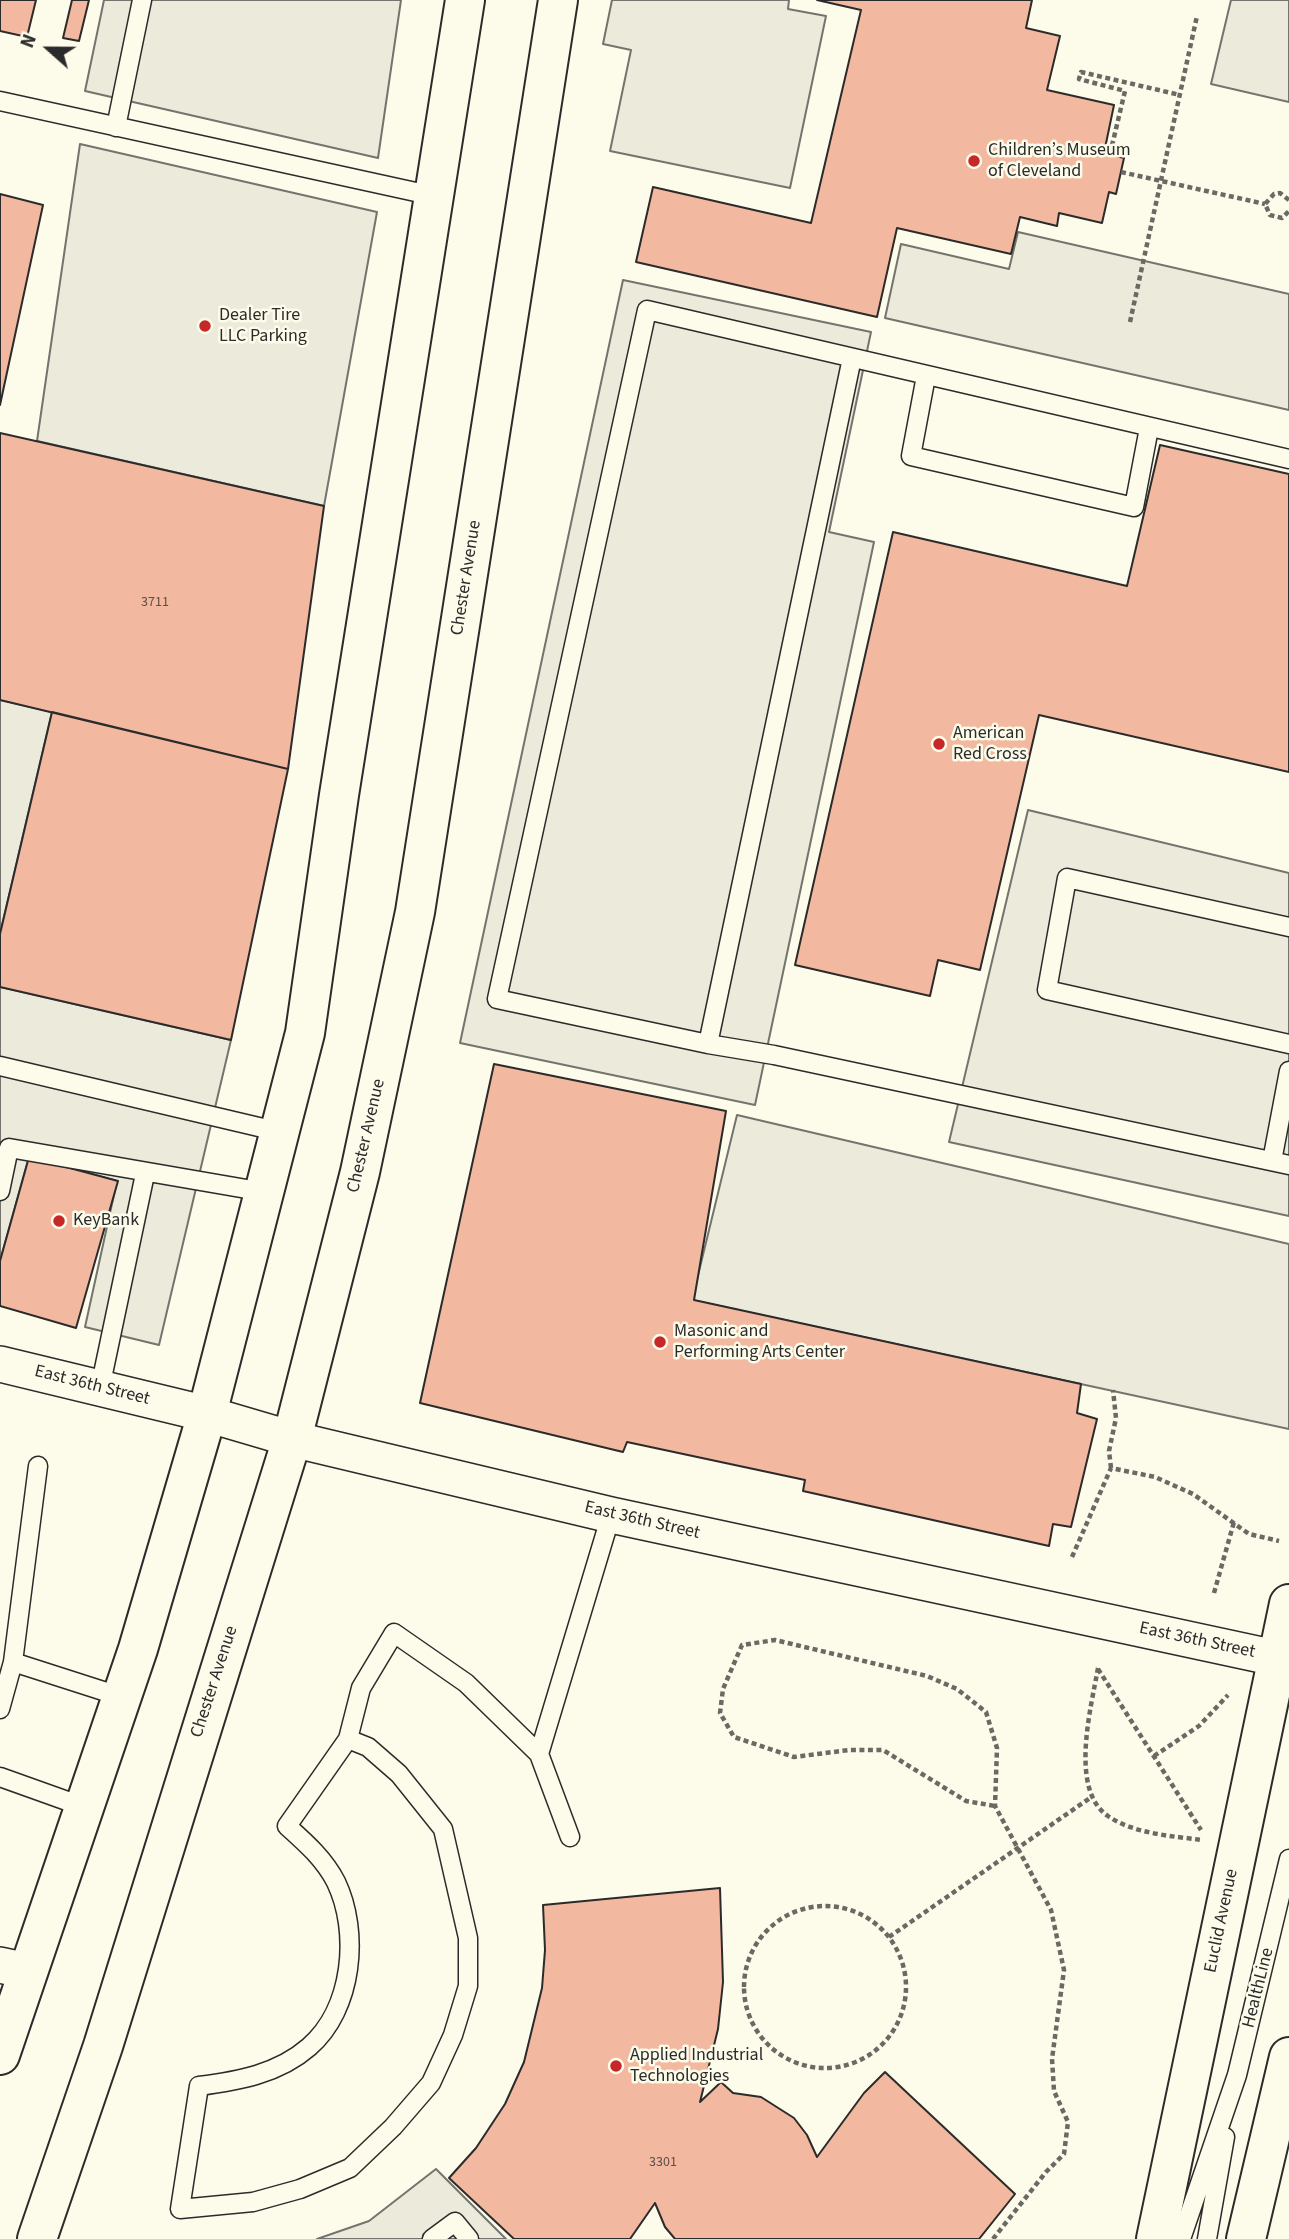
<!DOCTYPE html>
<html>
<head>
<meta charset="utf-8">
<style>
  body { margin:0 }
  #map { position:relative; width:1289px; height:2239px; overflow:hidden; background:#fdfbea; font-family:"Source Sans 3",sans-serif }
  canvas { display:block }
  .north { position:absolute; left:14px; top:14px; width:70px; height:70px; -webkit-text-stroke:5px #fdfbea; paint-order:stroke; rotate:291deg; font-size:19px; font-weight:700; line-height:28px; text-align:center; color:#2b2b2b }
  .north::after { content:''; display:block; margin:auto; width:24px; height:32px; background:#2b2b2b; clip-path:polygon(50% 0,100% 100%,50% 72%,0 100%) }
</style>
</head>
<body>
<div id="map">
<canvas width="1289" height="2239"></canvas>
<div class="north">N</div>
</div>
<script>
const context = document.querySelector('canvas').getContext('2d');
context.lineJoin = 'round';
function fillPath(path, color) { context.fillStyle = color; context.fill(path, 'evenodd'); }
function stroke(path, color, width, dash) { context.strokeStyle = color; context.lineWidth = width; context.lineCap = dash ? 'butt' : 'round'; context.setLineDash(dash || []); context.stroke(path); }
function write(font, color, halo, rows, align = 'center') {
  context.font = font + ' "Source Sans 3",sans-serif'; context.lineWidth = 5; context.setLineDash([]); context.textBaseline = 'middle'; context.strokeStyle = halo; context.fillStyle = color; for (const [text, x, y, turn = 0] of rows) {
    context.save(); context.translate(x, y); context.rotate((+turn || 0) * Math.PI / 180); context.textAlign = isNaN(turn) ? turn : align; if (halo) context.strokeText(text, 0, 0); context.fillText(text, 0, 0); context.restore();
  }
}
const parking = new Path2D(`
  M104 0H401L378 158 85 91Z
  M612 0H789L788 9 826 16 790 188 610 151 631 50 603 44Z
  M1231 0H1289V102L1211 84Z
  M80 144 377 212 324 506 37 441Z
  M1018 232 1289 294V410L885 318 901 244 1009 269Z
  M623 280 871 332 829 532 874 542 755 1105 460 1043Z
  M0 700 52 712 0 934Z
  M1028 810 1289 873V1216L949 1142Z
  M0 987 231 1040 159 1345 85 1327 117 1181 29 1157 0 1261Z
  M737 1115 1289 1244V1429L692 1300Z
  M436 2169 506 2239H317L369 2221Z`);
const building = new Path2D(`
  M0 0H36L27 37 0 31Z
  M72 0H89L79 41 63 38Z
  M817 0H1032L1026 28 1060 36 1047 90 1114 105 1104 153 1124 158 1116 194 1109 192 1102 223 1059 213 1057 226 1020 217 1011 254 897 228 877 317 636 262 653 187 811 223 861 10Z
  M0 194 43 205 0 405Z
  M0 433 324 506 288 769 0 700Z
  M1160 445 1289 474V772L1039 715 980 970 938 960 930 996 795 965 893 532 1127 586Z
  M52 712 288 769 231 1040 0 987V934Z
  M494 1064 726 1111 694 1300 1081 1384 1077 1413 1097 1419 1071 1527 1053 1524 1049 1546 803 1491 805 1480 627 1442 623 1452 420 1403Z
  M29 1157 118 1181 76 1328 0 1306V1261Z
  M720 1888 723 1982 718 2029 700 2102 721 2082 733 2093 761 2097 794 2118 807 2135 817 2157 864 2093 885 2072 1015 2194 979 2239H675L665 2227 655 2203 630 2239H514L449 2178 476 2148 505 2104 524 2062 542 1988 545 1950 543 1905Z`);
const path = new Path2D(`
  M1110 154 1125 91 1079 79 1081 72 1180 95
  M1121 172 1265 204
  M1289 200 1280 193 1274 194 1265 204 1270 215 1282 218 1289 211
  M1130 322 1197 16
  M1111 1468 1109 1451 1116 1418 1113 1390
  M1072 1557 1111 1468 1155 1477 1193 1494 1249 1534 1279 1541
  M1214 1593 1234 1522
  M1098 1668C1091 1708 1069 1790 1108 1816 1134 1834 1172 1836 1202 1840
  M1098 1669 1201 1830
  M1154 1756 1199 1726 1228 1695
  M744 1987a81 81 0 1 1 162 0a81 81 0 1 1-162 0Z
  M889 1937 1090 1798
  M993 2239 1046 2172 1064 2154 1068 2122 1054 2091 1052 2059 1064 1970 1051 1910 995 1806 997 1748 986 1712 957 1689 927 1676 775 1640 742 1645 723 1689 720 1713 734 1737 794 1757 849 1750H883L966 1801 995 1806`);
const service = new Path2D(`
  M0 101 434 196
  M116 127 142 0
  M852 358 708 1044 497 999 647 310 1289 459
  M926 376 911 456 1134 507 1149 428
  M1289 927 1067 878 1047 990 1289 1044
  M708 1044 774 1055 1289 1165
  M0 1066 280 1132
  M1272 1161 1289 1071
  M0 1191 9 1148 264 1192
  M100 1388 145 1174
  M13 1662 38 1466
  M0 1709 13 1662 122 1697
  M348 1739 368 1747 399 1774 443 1829 468 1938V1986L453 2035 431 2083 393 2127 350 2168 300 2189 253 2202 180 2209 199 2086C238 2081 278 2074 309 2047 353 2009 360 1932 336 1882 324 1859 306 1843 287 1826L348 1739 361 1688 394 1633 466 1683 539 1754 570 1837
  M539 1754 611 1515
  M0 1777 84 1807
  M432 2239 455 2222 469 2239
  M1181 2239 1237 2075 1289 1859
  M1207 2239 1225 2137`);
const minor = new Path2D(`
  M0 1364 207 1414 292 1439 611 1515 1289 1661
  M0 1965 28 1971`);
const primary = new Path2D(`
  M0 2055 138 1649 207 1414 305 1033 339 795 465 0
  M37 2239 103 2046 292 1439 360 1172 415 912 558 0
  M1156 2239 1289 1604
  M1246 2239 1289 2057`);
const markers = [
  [974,161,7,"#c62828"],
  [205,326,7,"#c62828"],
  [939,744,7,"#c62828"],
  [59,1221,7,"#c62828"],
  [660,1342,7,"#c62828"],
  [616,2066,7,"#c62828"]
];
const numberNames = [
  ["3711",155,603],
  ["3301",663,2163]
];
const poiNames = [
  ["Children’s Museum",988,151],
  ["of Cleveland",988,172],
  ["Dealer Tire",219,316],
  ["LLC Parking",219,337],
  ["American",953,734],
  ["Red Cross",953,755],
  ["KeyBank",73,1221],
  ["Masonic and",674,1332],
  ["Performing Arts Center",674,1353],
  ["Applied Industrial",630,2056],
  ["Technologies",630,2077]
];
const streetNames = [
  ["Chester Avenue",467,578,-81],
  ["Chester Avenue",367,1136,-77],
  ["East 36th Street",92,1386,14],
  ["East 36th Street",642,1521,13],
  ["East 36th Street",1197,1641,12],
  ["Chester Avenue",215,1682,-72],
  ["Euclid Avenue",1222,1921,-78],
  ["HealthLine",1259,1988,-76]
];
fillPath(parking, '#eceadb');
stroke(parking, '#74746e', 2);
fillPath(building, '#f2b8a0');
stroke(building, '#2b2b2b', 2);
stroke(service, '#2b2b2b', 21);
stroke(minor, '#2b2b2b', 38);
stroke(primary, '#2b2b2b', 42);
stroke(path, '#6a6964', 4.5, [5, 3.5]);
stroke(service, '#fdfbea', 18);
stroke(minor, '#fdfbea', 35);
stroke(primary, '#fdfbea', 38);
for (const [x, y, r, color] of markers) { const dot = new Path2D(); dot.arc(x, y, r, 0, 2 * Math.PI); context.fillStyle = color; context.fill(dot); stroke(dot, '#fdfbea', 2.5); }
write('14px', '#5d4e48', null, numberNames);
write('18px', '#2b2b2b', '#fdfbea', poiNames, 'left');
write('18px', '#2b2b2b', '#fdfbea', streetNames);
</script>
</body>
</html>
